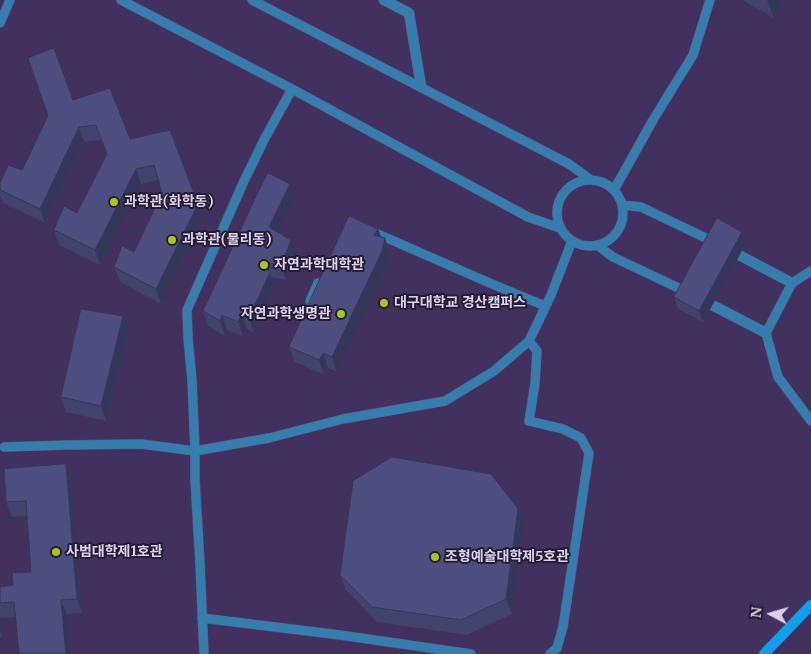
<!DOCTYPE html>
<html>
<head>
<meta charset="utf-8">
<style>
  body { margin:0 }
  #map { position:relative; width:811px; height:654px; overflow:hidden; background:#42305e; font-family:Merriweather,serif }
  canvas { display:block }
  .north { position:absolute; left:746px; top:589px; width:50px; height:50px; -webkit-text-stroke:4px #251d32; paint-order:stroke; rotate:276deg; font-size:14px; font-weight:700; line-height:20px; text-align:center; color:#dbd1ee }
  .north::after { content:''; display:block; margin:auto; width:18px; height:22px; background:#dbd1ee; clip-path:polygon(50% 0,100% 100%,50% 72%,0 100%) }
</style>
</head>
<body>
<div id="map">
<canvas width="811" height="654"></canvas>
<div class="north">N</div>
</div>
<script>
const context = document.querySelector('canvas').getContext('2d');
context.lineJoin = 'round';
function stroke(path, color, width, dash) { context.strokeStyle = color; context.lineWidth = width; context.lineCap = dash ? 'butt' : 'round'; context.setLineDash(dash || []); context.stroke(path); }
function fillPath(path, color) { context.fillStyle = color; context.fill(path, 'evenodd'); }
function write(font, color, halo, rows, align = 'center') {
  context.font = font + ' Merriweather,"Noto Sans KR",serif'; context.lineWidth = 4; context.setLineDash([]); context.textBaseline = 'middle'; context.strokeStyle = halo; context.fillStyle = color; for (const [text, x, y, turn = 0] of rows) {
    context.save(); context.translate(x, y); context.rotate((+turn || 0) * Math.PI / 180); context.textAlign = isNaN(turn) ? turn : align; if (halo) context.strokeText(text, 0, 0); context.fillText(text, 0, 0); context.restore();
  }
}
const lane = new Path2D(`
  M121 0 292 89 528 217 560 228
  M252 0 569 164 591 180
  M0 23 10 0
  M557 213a33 33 0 1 1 66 0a33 33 0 1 1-66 0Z
  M614 190 653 120 693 55 710 0
  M622 205 641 207 714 242
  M371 231 492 284 545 306
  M597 245 613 257 687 292
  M811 271 792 283 766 333 778 377 811 421
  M310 301 318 283
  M529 341 537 351 535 383 529 421 563 429 581 438 589 453 563 627 557 648 550 654
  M4 447 68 445 141 444 195 451 192 380 188 338 187 310 244 181 265 138 292 89
  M202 618 340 635 471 654
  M204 654 200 564 195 480V451L269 438 343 419 445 401 494 371 529 341 551 295 572 241`);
const street = new Path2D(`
  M384 0 409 13 421 86
  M739 255 792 283
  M712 305 766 333`);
const secondary = new Path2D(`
  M764 654 811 605`);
const wall = new Path2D(`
  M742 0H783L774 18Z
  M73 100 130 139 203 218 161 304 120 282 114 267 134 252 162 193 158 180 141 184 100 265 59 245 54 230 77 213 107 154 101 140 84 142 45 223 3 203 0 195V183L22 170 48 116Z
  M295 198 278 233 297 254 286 280 272 277 275 286 254 333 247 329 243 336 227 330 225 336 208 326 203 311Z
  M378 229 381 237 390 253 387 266 337 372 328 368 324 375 295 362 289 347Z
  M746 243 703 322 678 309 674 297Z
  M129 331 106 421 66 412 61 397Z
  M71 479 82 613 1 618 2 637H0V587L13 585 31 572 27 516 12 517 6 502Z
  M518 509 524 523 512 614 467 635 377 622 346 590 340 575Z`);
const shadedWall = new Path2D(`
  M767 0H783L774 18Z
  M79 127 84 142 45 223 40 209Z
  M136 169 141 184 100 265 95 250Z
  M290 184 295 198 274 242 269 227Z
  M198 204 203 218 161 304 156 289Z
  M378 229 383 243 374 235Z
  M742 232 746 243 703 322 699 311Z
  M385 238 390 253 387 266 337 372 332 357Z
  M291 240 297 254 286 280 281 266Z
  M266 262 275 286 254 333 249 318 264 268Z
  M242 314 247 329 243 336 238 322Z
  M222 315 227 330 225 336 220 321Z
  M123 316 129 331 106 421 101 406Z
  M323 353 328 368 324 375 319 360Z
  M66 464 71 479 82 613 77 599Z
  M518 509 524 523 512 614 506 599Z
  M61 600 67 615 70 654H66Z
  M0 616 1 618 2 637 0 631Z`);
const building = new Path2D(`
  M54 48 73 100 110 88 130 139 170 130 198 204 156 289 114 267 122 246 134 252 162 193 154 165 136 169 95 250 54 230 64 206 77 213 107 154 96 125 79 127 40 209 0 190V183L8 165 22 170 48 116 28 58Z
  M268 173 290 184 269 227 291 240 281 266 266 262 264 268 270 272 249 318 242 314 238 322 222 315 220 321 203 311 258 192Z
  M349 216 378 229 374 235 385 238 382 251 332 357 323 353 319 360 289 347Z
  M717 218 742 232 699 311 674 297Z
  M81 309 123 316 101 406 61 397Z
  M392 457 491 474 518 509 506 599 461 620 372 607 340 575 353 481Z
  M66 464 77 599 61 600 66 654H19L14 602 0 603V587L13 585 12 573 31 572 26 501 6 502 4 469Z`);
const markers = [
  [114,202,5,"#a8c71d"],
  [172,240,5,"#a8c71d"],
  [264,265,5,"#a8c71d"],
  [384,303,5,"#a8c71d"],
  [341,314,5,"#a8c71d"],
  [56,552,5,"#a8c71d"],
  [435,557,5,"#a8c71d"]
];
const poiNames = [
  ["과학관(화학동)",124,202],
  ["과학관(물리동)",182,240],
  ["자연과학대학관",274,265],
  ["대구대학교 경산캠퍼스",394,303],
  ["자연과학생명관",331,314,"right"],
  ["사범대학제1호관",66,552],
  ["조형예술대학제5호관",445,557]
];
stroke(lane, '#5e4d78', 10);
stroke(street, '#5e4d78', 11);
stroke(secondary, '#5e4d78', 11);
stroke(lane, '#357dac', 9);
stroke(street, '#357dac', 10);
stroke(secondary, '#0da0ec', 10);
fillPath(wall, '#41436d');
fillPath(shadedWall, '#353759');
fillPath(building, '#4c4e7f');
stroke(building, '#353759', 1);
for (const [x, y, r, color] of markers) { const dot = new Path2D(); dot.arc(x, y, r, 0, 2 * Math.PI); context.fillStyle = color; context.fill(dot); stroke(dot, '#251d32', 2); }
write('bold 14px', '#dbd1ee', '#251d32', poiNames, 'left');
</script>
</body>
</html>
